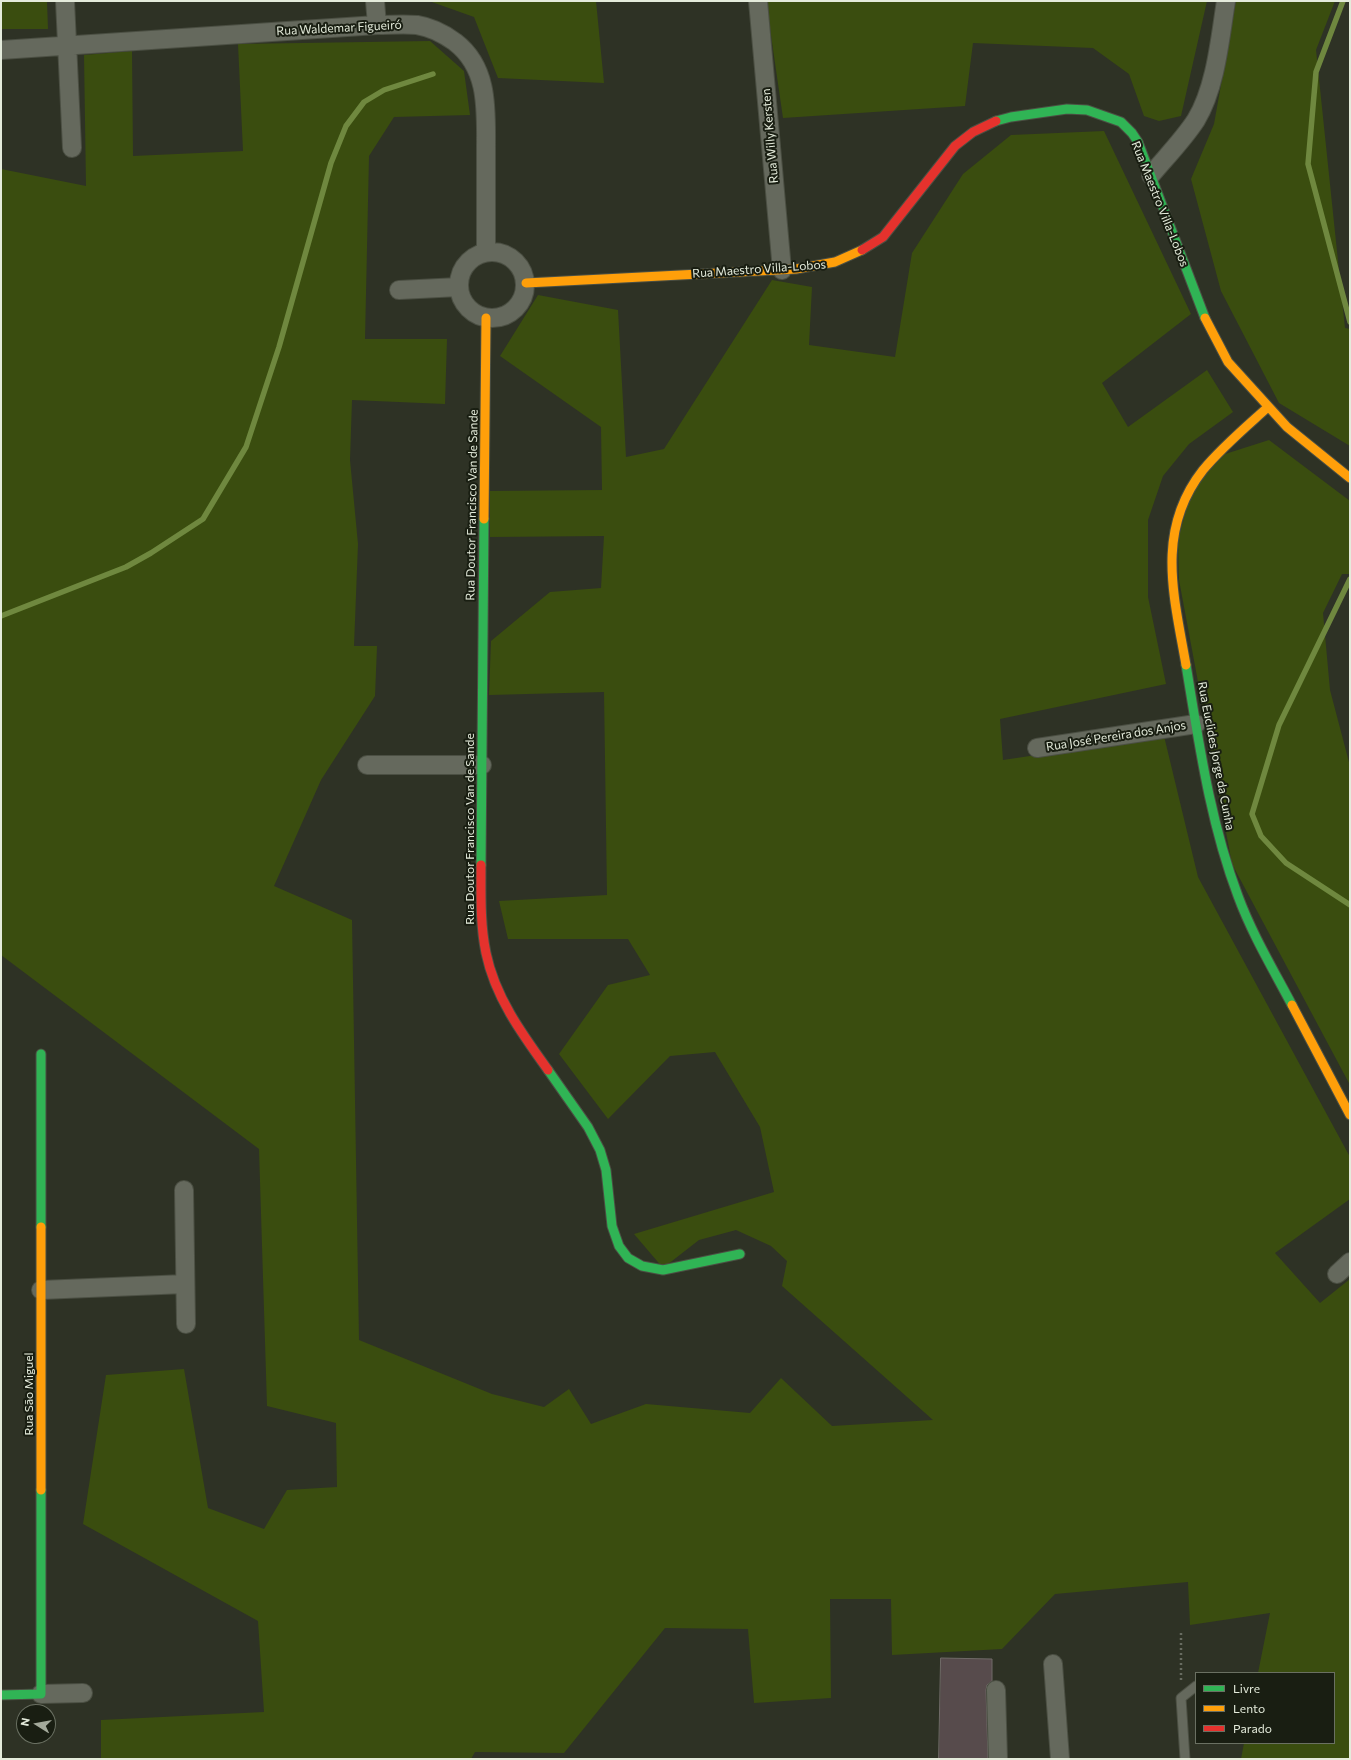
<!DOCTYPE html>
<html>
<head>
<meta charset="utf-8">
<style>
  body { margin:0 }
  #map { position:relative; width:1351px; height:1760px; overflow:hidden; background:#2e3225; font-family:Commissioner,sans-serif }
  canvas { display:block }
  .frame { position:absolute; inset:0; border:2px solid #e4ebdb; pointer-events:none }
  .legend { position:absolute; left:1195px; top:1672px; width:140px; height:72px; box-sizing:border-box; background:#191e12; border:1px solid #6a7062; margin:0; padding:5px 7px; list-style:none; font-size:12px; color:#e4ebdb }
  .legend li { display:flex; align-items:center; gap:8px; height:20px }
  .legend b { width:20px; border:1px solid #6a7062 }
  .north { position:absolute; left:16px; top:1704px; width:40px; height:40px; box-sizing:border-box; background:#191e12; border:1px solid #6a7062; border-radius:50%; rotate:281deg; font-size:11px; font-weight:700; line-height:16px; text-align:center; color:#e4ebdb }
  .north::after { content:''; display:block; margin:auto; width:14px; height:18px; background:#a4aa9b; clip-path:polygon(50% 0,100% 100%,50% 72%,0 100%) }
</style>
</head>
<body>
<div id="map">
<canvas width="1351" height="1760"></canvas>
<div class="frame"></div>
<ul class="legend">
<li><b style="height:5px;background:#30b455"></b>Livre</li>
<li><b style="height:5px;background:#ff9f0a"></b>Lento</li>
<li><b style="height:5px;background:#e5322d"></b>Parado</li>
</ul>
<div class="north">N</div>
</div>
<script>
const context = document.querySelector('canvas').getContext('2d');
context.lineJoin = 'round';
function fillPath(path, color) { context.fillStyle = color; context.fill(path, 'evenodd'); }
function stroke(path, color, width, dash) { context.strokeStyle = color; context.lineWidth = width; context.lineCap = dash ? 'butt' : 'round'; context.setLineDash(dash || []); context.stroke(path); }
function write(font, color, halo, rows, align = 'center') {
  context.font = font + ' Commissioner,sans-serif'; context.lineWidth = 4; context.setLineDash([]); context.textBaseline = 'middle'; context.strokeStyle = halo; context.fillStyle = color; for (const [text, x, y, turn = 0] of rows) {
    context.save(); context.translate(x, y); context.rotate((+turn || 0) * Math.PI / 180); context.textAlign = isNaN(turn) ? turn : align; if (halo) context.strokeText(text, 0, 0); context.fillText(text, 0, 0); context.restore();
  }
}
const green = new Path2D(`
  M1 1H47L48 29H1Z
  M429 1H596L604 83 498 78 474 17Z
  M766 1H1207L1181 116 1159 121 1144 116 1129 74 1093 48 973 43 965 106 783 118Z
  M1236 1H1335L1316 50 1345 328 1350 329V446L1279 403 1221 291 1191 179 1214 124Z
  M430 41 464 71 470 115 394 117 369 156 365 339H447L445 404 352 400 350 460 358 544 354 646H377L375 696 321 780 274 886 352 920 359 1340 492 1394 544 1407 569 1389 591 1424 646 1404 750 1413 781 1378 832 1426 933 1420 782 1286 787 1261 771 1246 736 1230 699 1240 663 1268 634 1234 774 1192 760 1127 715 1052 670 1056 608 1119 559 1054 608 985 650 975 628 939H508L499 901 607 895 604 692 489 695 491 641 550 592 601 588 604 536 490 537V491L602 490 601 427 500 356 538 295 618 310 626 457 664 449 772 280 812 287 809 345 895 357 912 253 963 174 1011 135 1104 131 1191 314 1102 383 1128 427 1207 370 1233 412 1189 444 1163 476 1148 520V597L1166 684 1000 719 1003 760 1164 736 1198 877 1350 1157V1199L1275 1253 1320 1303 1350 1279V1759H1292V1758L1285 1759H1241L1244 1743H1334V1673H1258L1270 1613 1190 1625 1188 1582 1055 1594 1002 1649 892 1655 891 1599H830L831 1698 754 1703 748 1629 665 1628 564 1753 475 1752 471 1759H101V1720L264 1712 258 1621 83 1524 106 1375 184 1369 208 1508 264 1529 287 1490 337 1487 336 1423 267 1406 259 1149 1 955V169L86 186 84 55 132 51 133 156 243 151 238 44Z
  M1269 440 1350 501V574H1342L1323 613 1330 690 1350 766V1085L1232 864 1179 580 1178 539 1191 493 1222 455Z`);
const stream = new Path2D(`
  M1343 1 1316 72 1308 164 1350 322
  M1350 579 1279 725 1252 814 1261 836 1286 863 1350 905
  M1 616 126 567 151 553 203 519 246 447 279 347 331 163 346 126 364 102 384 90 433 74`);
const building = new Path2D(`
  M941 1658 992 1659V1681L987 1685 986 1690 988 1759H939Z`);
const path = new Path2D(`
  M1181 1633V1681`);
const lane = new Path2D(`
  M1185 1759 1181 1698 1196 1686`);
const street = new Path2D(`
  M65 1 72 148
  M375 1 377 25
  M758 1 782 270
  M1 50 377 25C390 25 404 24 417 25 430 27 444 34 455 42 489 68 486 110 486 148 486 182 486 217 486 251
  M1151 175C1166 157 1183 140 1196 120 1216 87 1220 38 1226 1
  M459 285a33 33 0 1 1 66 0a33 33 0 1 1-66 0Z
  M399 290 459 287
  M1037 748 1196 724
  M367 765H482
  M184 1190 186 1324
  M1337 1274 1350 1262
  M41 1290 185 1284
  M1053 1664 1060 1759
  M996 1690 998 1759
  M41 1694 83 1693`);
const fast = new Path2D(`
  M996 121 1011 117 1067 109 1087 110 1121 122 1132 133 1138 142 1205 318
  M1186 665C1199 743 1210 822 1238 896 1252 934 1273 969 1292 1005
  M481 865 484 519
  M41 1054V1227
  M548 1070 588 1127 600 1150 606 1170 612 1226 619 1246 628 1258 642 1266 663 1270 740 1254
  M1 1695 41 1694V1490`);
const slow = new Path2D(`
  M526 283 796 269 835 262 862 250
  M1205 318 1228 362 1287 427 1350 478
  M484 519 486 318
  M1186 665C1174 596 1155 531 1203 470 1222 447 1246 427 1268 407
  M1292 1005 1350 1115
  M41 1227V1490`);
const jam = new Path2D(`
  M862 250 883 237 955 146 973 132 996 121
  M481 865C481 894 480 924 486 953 495 997 522 1034 548 1070`);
const streetNames = [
  ["Rua Waldemar Figueiró",339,28,-3],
  ["Rua Willy Kersten",770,136,-95],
  ["Rua Maestro Villa-Lobos",1160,204,68],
  ["Rua Maestro Villa-Lobos",759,269,-4],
  ["Rua Doutor Francisco Van de Sande",472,505,-89],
  ["Rua José Pereira dos Anjos",1116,736,-9],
  ["Rua Euclides Jorge da Cunha",1216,756,79],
  ["Rua Doutor Francisco Van de Sande",470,829,-90],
  ["Rua São Miguel",29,1394,-90]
];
fillPath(green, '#3a4d0f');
stroke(stream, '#6f883f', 5.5);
fillPath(building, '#574b4c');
stroke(building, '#706b68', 1);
stroke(lane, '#4b4f43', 11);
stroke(street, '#4b4f43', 20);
stroke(fast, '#4b4f43', 11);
stroke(slow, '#4b4f43', 11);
stroke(jam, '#4b4f43', 11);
stroke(path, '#686c61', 2.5, [2, 3]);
stroke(lane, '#65695d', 9);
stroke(street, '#65695d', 18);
stroke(fast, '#30b455', 9);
stroke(slow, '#ff9f0a', 9);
stroke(jam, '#e5322d', 9);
write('12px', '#e4ebdb', '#191e12', streetNames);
</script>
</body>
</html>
